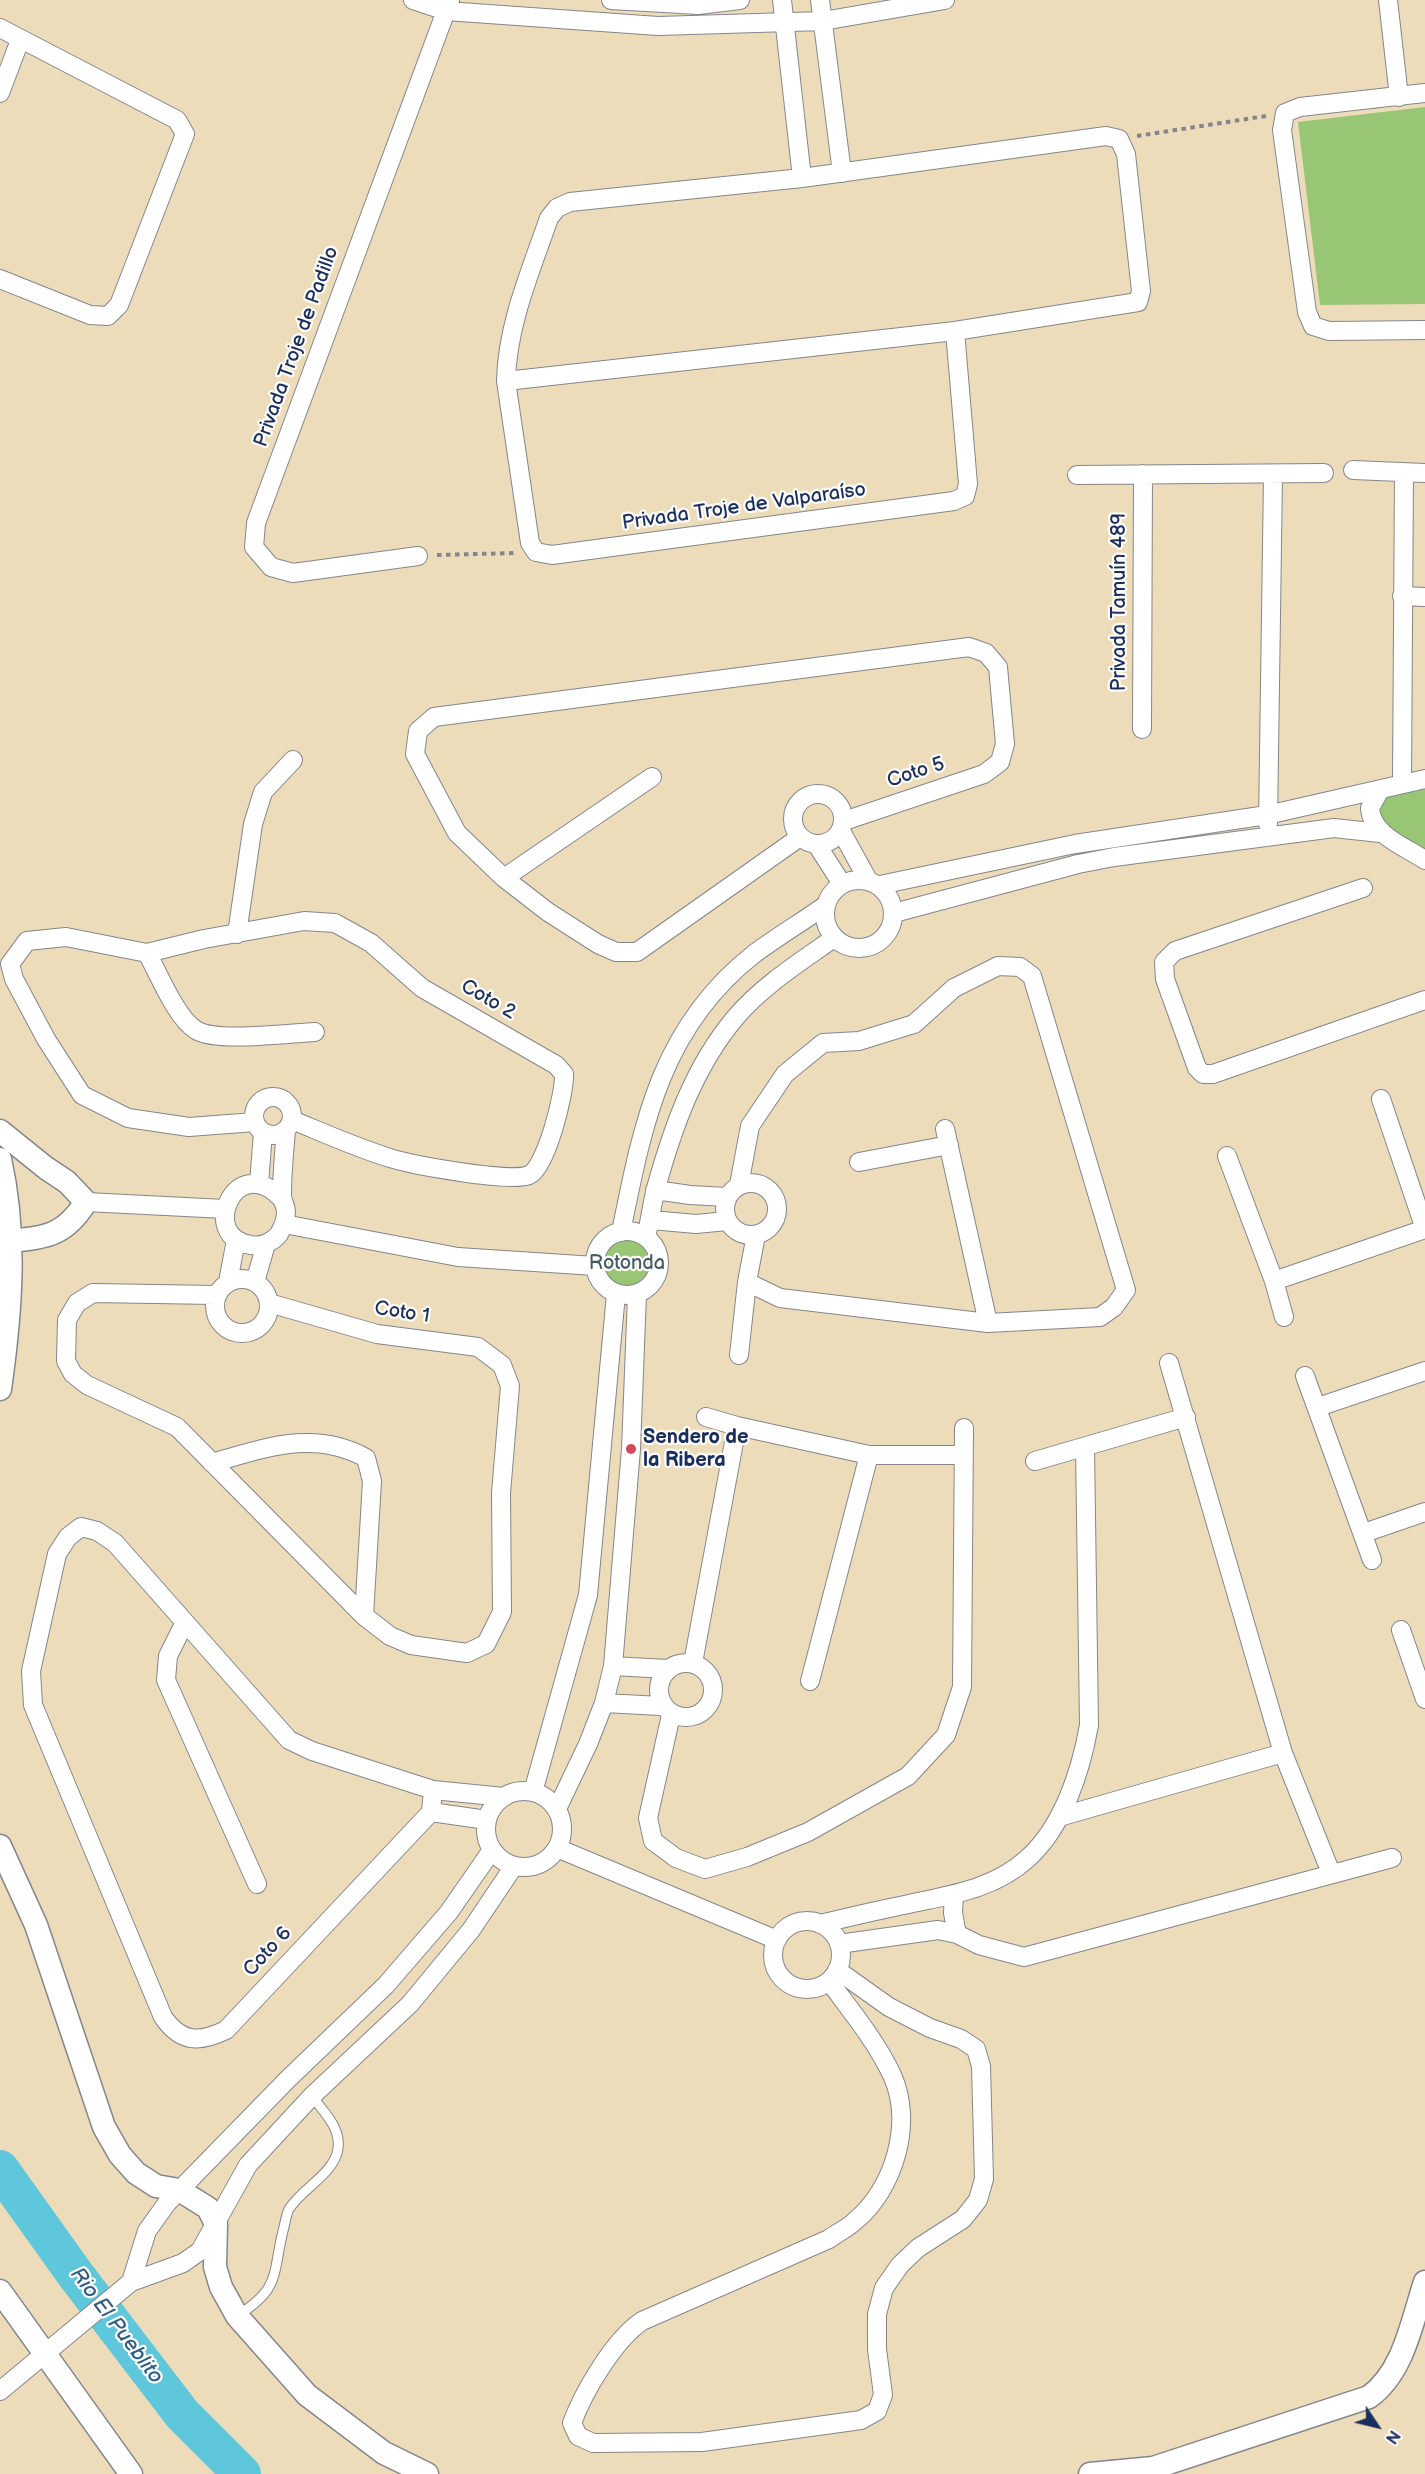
<!DOCTYPE html>
<html>
<head>
<meta charset="utf-8">
<style>
  body { margin:0 }
  #map { position:relative; width:1425px; height:2474px; overflow:hidden; background:#eddcba; font-family:"Balsamiq Sans",sans-serif }
  canvas { display:block }
  .north { position:absolute; left:1347px; top:2396px; width:60px; height:60px; -webkit-text-stroke:4px #fdfcf7; paint-order:stroke; rotate:125deg; font-size:16px; font-weight:700; line-height:24px; text-align:center; color:#1b2f5e }
  .north::after { content:''; display:block; margin:auto; width:21px; height:27px; background:#1b2f5e; clip-path:polygon(50% 0,100% 100%,50% 72%,0 100%) }
</style>
</head>
<body>
<div id="map">
<canvas width="1425" height="2474"></canvas>
<div class="north">N</div>
</div>
<script>
const context = document.querySelector('canvas').getContext('2d');
context.lineJoin = 'round';
function fillPath(path, color) { context.fillStyle = color; context.fill(path, 'evenodd'); }
function stroke(path, color, width, dash) { context.strokeStyle = color; context.lineWidth = width; context.lineCap = dash ? 'butt' : 'round'; context.setLineDash(dash || []); context.stroke(path); }
function write(font, color, halo, rows, align = 'center') {
  context.font = font + ' "Balsamiq Sans",sans-serif'; context.lineWidth = 4.5; context.setLineDash([]); context.textBaseline = 'middle'; context.strokeStyle = halo; context.fillStyle = color; for (const [text, x, y, turn = 0] of rows) {
    context.save(); context.translate(x, y); context.rotate((+turn || 0) * Math.PI / 180); context.textAlign = isNaN(turn) ? turn : align; if (halo) context.strokeText(text, 0, 0); context.fillText(text, 0, 0); context.restore();
  }
}
const green = new Path2D(`
  M1425 107V304L1320 305 1298 122Z
  M1425 779V860L1374 825 1380 790Z
  M595 1263a32 32 0 1 1 64 0a32 32 0 1 1-64 0Z`);
const river = new Path2D(`
  M0 2169 75 2274 182 2414 242 2474`);
const path = new Path2D(`
  M1137 136 1266 116
  M437 555 516 553`);
const service = new Path2D(`
  M237 2316C281 2288 272 2276 283 2231 285 2224 286 2215 289 2209 302 2188 334 2174 338 2149 341 2127 324 2113 312 2096`);
const minor = new Path2D(`
  M413 0 446 11 658 26 823 21 945 0
  M611 0 698 5 740 0
  M782 0 802 178
  M820 0 842 173
  M1388 0 1399 97
  M0 28 177 120 185 134 119 305 108 316 90 315 0 279
  M0 93 20 40
  M1425 93 1300 107 1285 113 1282 130 1307 312 1313 326 1329 331 1425 330
  M506 381 955 331 1138 302 1141 291 1126 154 1119 139 1106 136 802 178 570 202 557 208 549 218C531 270 507 325 506 381L530 543 536 552 552 555 954 501 965 496 968 484 955 331
  M1353 470 1425 473
  M1077 475 1324 473
  M418 556 293 573 271 567 254 547 256 523 450 0
  M1402 596 1425 597
  M1142 729 1143 474
  M1402 782 1404 472
  M1380 790 1370 808C1372 836 1404 846 1425 860
  M793 819a25 25 0 1 1 50 0a25 25 0 1 1-50 0Z
  M1268 824 1273 475
  M841 831 868 880
  M800 837 637 952H616L598 944 548 912 504 878 457 833 415 754 418 731 434 717 969 647 986 653 998 667 1005 744 1000 762 984 774 844 821
  M817 845 842 884
  M504 878 652 777
  M825 914a34 34 0 1 1 68 0a34 34 0 1 1-68 0Z
  M880 885 1075 844 1267 815 1425 779
  M1363 888 1175 951 1164 962 1165 979 1197 1068 1203 1074H1213L1425 1000
  M894 913 1078 864 1114 857 1334 828 1380 833
  M237 934 253 824 263 792 293 760
  M147 953C159 974 176 1018 196 1030 216 1043 290 1033 315 1032
  M254 1116a19 19 0 1 1 38 0a19 19 0 1 1-38 0Z
  M1381 1099 1425 1229
  M255 1122 189 1127 128 1118 82 1095 46 1039 14 979 10 964 27 941 66 937 147 953 204 939 304 921 335 923 371 943 422 988 556 1065 564 1074C565 1093 546 1168 529 1175 511 1183 412 1165 390 1158 357 1148 324 1133 292 1120
  M945 1129 988 1323
  M1227 1156 1274 1281 1284 1317
  M859 1162 949 1145
  M725 1209a26 26 0 1 1 52 0a26 26 0 1 1-52 0Z
  M259 1184 263 1132
  M739 1185 750 1126 785 1074 823 1043 859 1041 914 1024 954 988 998 966 1020 967 1032 976 1126 1290 1114 1307 1100 1317 988 1323 780 1298 747 1282
  M655 1190 690 1195 727 1197
  M281 1198C235 1150 198 1238 251 1245 261 1247 273 1242 279 1234 283 1227 286 1220 286 1212 286 1206 282 1201 282 1195 282 1174 284 1152 286 1131
  M86 1202 225 1209
  M651 1220 696 1224 727 1221
  M284 1224 458 1257 595 1266
  M595 1263a32 32 0 1 1 64 0a32 32 0 1 1-64 0Z
  M621 1232C643 1123 661 1027 754 954 777 937 802 922 826 905
  M646 1237C650 1221 652 1204 656 1188 673 1127 694 1067 735 1018 762 986 800 962 834 938
  M215 1306a27 27 0 1 1 54 0a27 27 0 1 1-54 0Z
  M1274 1281 1425 1229
  M228 1282 236 1240
  M255 1282 266 1244
  M216 1295 93 1293 77 1303 67 1320 66 1361 73 1374 87 1385 177 1427 364 1616 390 1636 411 1645 467 1653 486 1644 502 1612 501 1493 510 1386 502 1365 478 1347 377 1334 269 1303
  M739 1355 747 1282 756 1235
  M1169 1363 1283 1753 1331 1873
  M1305 1376 1372 1560
  M1318 1407 1425 1371
  M706 1417 737 1426 869 1455H962
  M1035 1461 1186 1417
  M212 1463C265 1448 314 1429 366 1458L372 1481 364 1616
  M1364 1533 1425 1512
  M184 1624 168 1656 166 1680 257 1884
  M1401 1630 1425 1699
  M659 1690a27 27 0 1 1 54 0a27 27 0 1 1-54 0Z
  M693 1663 737 1426
  M613 1666 667 1669
  M810 1681 869 1455
  M604 1703 661 1706
  M671 1715 648 1818 653 1841 676 1858 705 1869 747 1857 808 1832 908 1776 946 1735 962 1687 964 1428
  M433 1790 431 1812 226 2030C199 2043 181 2043 163 2017L33 1705 31 1671 57 1554 68 1537 81 1527 97 1531 115 1543 289 1740 312 1751 433 1790 504 1797
  M486 1829a38 38 0 1 1 76 0a38 38 0 1 1-76 0Z
  M533 1792 588 1595 616 1294
  M557 1809 588 1744 604 1703 613 1666 631 1449 637 1294
  M431 1812 487 1820
  M1059 1817 1283 1753
  M557 1848 777 1940
  M954 1894 953 1913 957 1934
  M773 1955a34 34 0 1 1 68 0a34 34 0 1 1-68 0Z
  M820 1924C849 1917 879 1910 909 1904 950 1895 994 1889 1027 1859 1063 1827 1081 1771 1089 1725L1085 1447
  M839 1944 938 1930 957 1934 979 1945 1024 1957 1392 1858
  M829 1981C851 2011 876 2041 892 2075 914 2123 894 2189 855 2221 848 2228 837 2233 829 2239L642 2321C614 2340 584 2391 572 2423L578 2436 593 2443 702 2442 861 2420 877 2411 883 2395 877 2349V2314L884 2288 900 2265 918 2248 963 2219 978 2200 984 2179 981 2066 976 2049 961 2039 930 2028 889 2007 837 1970
  M131 2282 147 2231 167 2203 288 2079 386 1985 449 1912 492 1850
  M0 2391 131 2282 183 2263 200 2251 248 2165 312 2096 410 2004 471 1930 514 1866`);
const tertiary = new Path2D(`
  M0 1131 46 1168 67 1182 86 1202C65 1235 48 1237 11 1241
  M0 1159C17 1235 11 1312 0 1389
  M0 1846 36 1925 104 2127 120 2155 136 2173 156 2186 179 2190 208 2208 216 2224 215 2267 221 2287 237 2316 307 2395 384 2453 427 2474
  M0 2291 131 2474
  M1090 2474 1153 2468 1369 2397C1404 2372 1412 2321 1425 2282`);
const markers = [
  [631,1449,6,"#d1495b"]
];
const streetNames = [
  ["Privada Troje de Padillo",297,347,-70],
  ["Privada Troje de Valparaíso",744,507,-8],
  ["Privada Tamuín 489",1120,602,-90],
  ["Coto 5",916,773,-18],
  ["Coto 2",488,1000,30],
  ["Coto 1",402,1313,9],
  ["Coto 6",268,1952,-47]
];
const parkNames = [
  ["Rotonda",627,1264]
];
const poiNames = [
  ["Sendero de",643,1438],
  ["la Ribera",643,1461]
];
const waterNames = [
  ["Rio El Pueblito",116,2326,53]
];
fillPath(green, '#98c674');
stroke(river, '#5fc7dc', 38);
stroke(service, '#84868c', 11);
stroke(minor, '#84868c', 20);
stroke(tertiary, '#84868c', 25);
stroke(path, '#84868c', 4, [4.5, 4.5]);
stroke(service, '#fff', 9);
stroke(minor, '#fff', 18);
stroke(tertiary, '#fff', 22);
for (const [x, y, r, color] of markers) { const dot = new Path2D(); dot.arc(x, y, r, 0, 2 * Math.PI); context.fillStyle = color; context.fill(dot); stroke(dot, '#fdfcf7', 2); }
write('20px', '#1b2f5e', '#fdfcf7', streetNames);
write('20px', '#405c65', '#fdfcf7', parkNames);
write('bold 20px', '#1b2f5e', '#fdfcf7', poiNames, 'left');
write('italic 21px', '#2f5d84', '#fdfcf7', waterNames);
</script>
</body>
</html>
